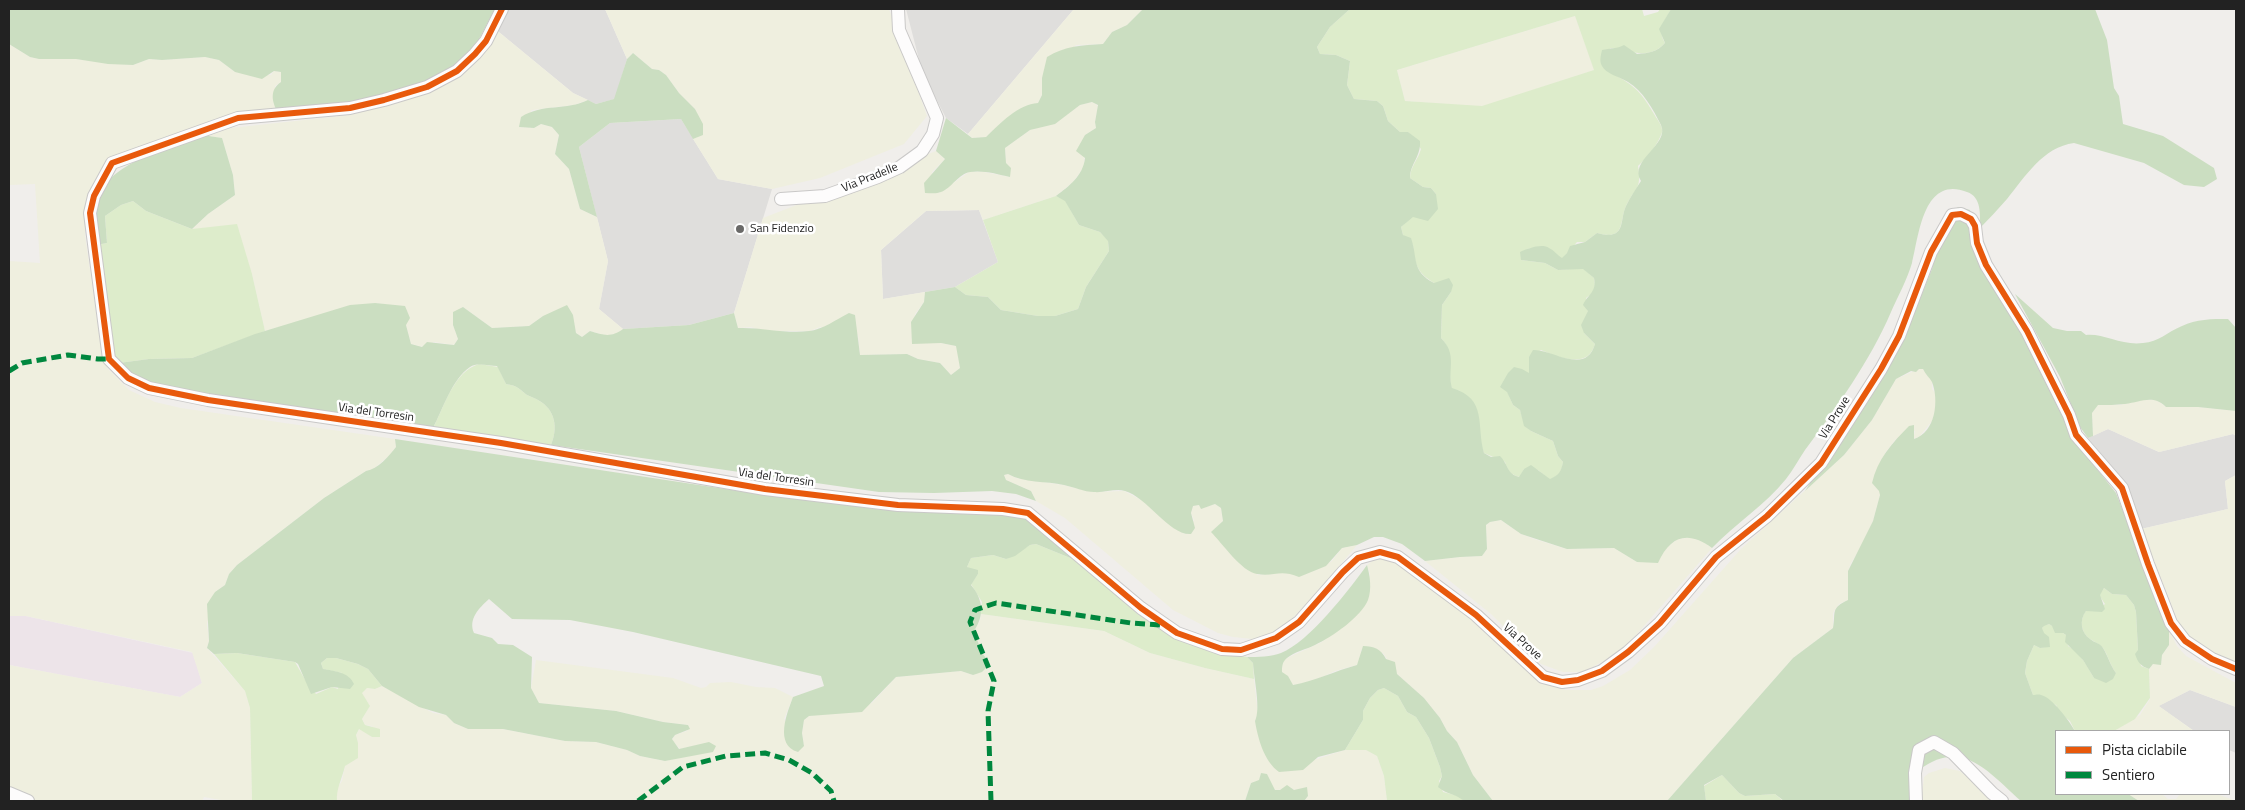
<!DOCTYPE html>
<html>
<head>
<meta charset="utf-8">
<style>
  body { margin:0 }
  #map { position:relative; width:2245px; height:810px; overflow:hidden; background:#f0eeeb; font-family:"Titillium Web",sans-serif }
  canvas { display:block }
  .frame { position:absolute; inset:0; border:10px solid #222; pointer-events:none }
  .legend { position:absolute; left:2055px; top:730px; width:175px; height:65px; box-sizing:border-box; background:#fff; border:1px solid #a7a7a7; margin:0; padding:6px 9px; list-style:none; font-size:15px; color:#222 }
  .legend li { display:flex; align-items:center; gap:10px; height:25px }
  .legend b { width:25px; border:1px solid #a7a7a7 }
</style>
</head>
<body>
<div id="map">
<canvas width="2245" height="810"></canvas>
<div class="frame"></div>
<ul class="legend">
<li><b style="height:6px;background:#e8590c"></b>Pista ciclabile</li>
<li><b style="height:6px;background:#00873e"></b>Sentiero</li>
</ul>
</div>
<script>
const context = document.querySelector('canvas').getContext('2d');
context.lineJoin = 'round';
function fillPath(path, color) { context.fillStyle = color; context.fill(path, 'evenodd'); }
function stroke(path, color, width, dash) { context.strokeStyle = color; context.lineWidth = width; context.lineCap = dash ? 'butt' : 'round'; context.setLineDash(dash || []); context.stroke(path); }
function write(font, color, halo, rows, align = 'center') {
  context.font = font + ' "Titillium Web",sans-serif'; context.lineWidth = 5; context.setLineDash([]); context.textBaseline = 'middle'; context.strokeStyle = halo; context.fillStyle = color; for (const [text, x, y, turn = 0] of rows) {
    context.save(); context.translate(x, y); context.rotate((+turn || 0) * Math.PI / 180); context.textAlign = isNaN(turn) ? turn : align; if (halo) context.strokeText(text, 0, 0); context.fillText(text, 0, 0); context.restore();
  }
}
const residential = new Path2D(`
  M507 9H605L627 59 615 99 596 104 573 93 494 28Z
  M906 9H1074L968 134 946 118 922 71Z
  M681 119 718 179 772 189 734 313 689 325 623 329 599 309 608 261 579 147 610 123Z
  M979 210 998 262 955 287 883 299 881 250 926 211Z
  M2108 429 2159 452 2233 434 2236 436V475L2225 481 2228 509 2141 529 2118 475 2088 438Z
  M2190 690 2236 707V753L2229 750V731H2194L2158 706Z`);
const industrial = new Path2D(`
  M9 616H26L193 653 202 683 180 697 9 665Z`);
const farmland = new Path2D(`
  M605 9H889L927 116 904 144 820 178 772 189 718 179 693 139 703 134 695 109 679 93 666 75 659 70 652 69 633 53 627 59Z
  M1074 9H1143L1127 25 1112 32 1103 44 1076 45 1042 78V95L1038 103 1002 122 986 137 972 138 968 134Z
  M1575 16 1595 70 1482 107 1405 101 1397 70Z
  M494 28 573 93 588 100 574 105 532 110 519 127 534 128 541 124 552 127 559 135 555 154 569 169 580 209 597 217 608 261 599 309 623 329 616 334 607 336 590 331 582 337 576 333 572 315 543 316 529 326 492 328 463 307 453 325 458 339 454 345 434 342 423 347 411 344 406 325 396 306 375 303 265 331 252 274 192 229 208 214 235 195 233 175 222 138 202 135 231 128 350 115 417 97 437 88Z
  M9 44 30 57 39 59H76L133 65 149 59 162 60 205 57 219 60 235 72 271 75 274 71 281 72V82L275 86 278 113 235 117 117 162 85 219V235L102 354 107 368 129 390 155 402 181 408 395 439 396 447 390 455 372 470 366 471 324 498 237 565 229 574 225 585 215 592 207 624 209 641 207 648 245 691 250 708 252 801H227L204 797 202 801H9V665L180 697 202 683 192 652 26 616H9V261L40 263 35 184 9 185Z
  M1093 102 1098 106 1095 121 1096 128 1085 135 1084 167 1073 182 1056 196 983 220 979 210 926 211 881 250 883 299 925 292 924 302 915 314 912 343H941L957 346 960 368 951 375 940 363 918 359 907 354 860 355 858 335 820 327 810 331H765L751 327 738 328 734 313 763 218 936 151 945 159 932 172 939 193 969 172H984L1010 177 1006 163 1005 148 1030 130 1055 123 1080 105Z
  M1919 369H1923L1932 381V389L1936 394V408L1932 421 1919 437 1913 439 1915 431 1896 439 1885 453 1880 495 1873 521 1861 547 1851 563 1848 571V600L1839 604 1833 613V628L1793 658 1667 801H1493L1473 775 1457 742 1447 731 1440 718 1424 698 1397 674 1383 653 1361 650V659L1357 665 1335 671 1314 681 1293 685 1282 672V665L1285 659 1322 642 1370 575 1367 565 1372 561 1388 556 1466 611 1539 680 1566 690H1591L1603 686 1630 670 1654 647 1741 549 1844 455 1872 420 1896 379Z
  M2140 400H2157L2166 407H2198L2236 411V436L2233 434 2159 452 2108 429 2093 436 2092 413 2097 405H2120Z
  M1008 474 1016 478 1063 485 1093 492 1124 491 1145 502 1168 523 1185 534 1194 520 1191 513 1193 506 1199 505 1202 508 1215 504 1221 508 1223 521 1212 532 1258 575 1287 572 1331 562 1342 548 1357 545 1315 595 1282 629 1270 636 1253 639 1233 637 1218 633 1173 610 1065 518 1036 501 1031 491 1006 480 1004 475Z
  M2236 475V666L2199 648 2183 633 2141 529 2228 509 2225 481Z
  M1501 520 1521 534 1534 539 1567 549 1614 548 1637 562 1664 549 1678 539 1692 537 1701 540 1712 548 1637 634 1615 655 1583 672H1563L1541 664 1491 614 1425 561 1460 557 1482 556 1487 549 1486 525 1490 522Z
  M981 614 1104 631 1150 653 1205 668 1254 679 1258 715 1255 721 1314 760 1345 750H1366L1377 756 1384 776 1387 801H1304L1308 796 1291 789 1275 790 1261 773 1259 781 1251 783 1245 801H337V788L342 781 345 766 358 743 356 735 360 728 372 737V726L365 725 362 719 370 706 361 693 367 688 375 689 382 686 433 713 446 715 454 723 468 729H503L565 741 596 742 627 750 640 756 665 761 683 757 695 746 680 749 672 740 675 735 687 731 688 725 663 722 616 711 539 703 531 688 536 660 673 678 701 688 706 687 710 683 731 682 756 687 775 688 793 697 784 719 804 746 802 733 804 720 809 716 872 703 896 677 961 671 973 675 986 658 982 653 974 630 980 621Z
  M2169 630 2177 646 2186 656 2236 683V707L2190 690 2159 706 2194 731H2114L2140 715 2150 699 2149 669 2153 664H2161L2162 655 2169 645Z
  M1945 768 1960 771 1996 801H1921L1924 777 1929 773Z
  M2105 794H2162L2168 799H2176L2180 794H2217L2236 801H2139L2128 795 2124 796Z`);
const grass = new Path2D(`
  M1350 9H1642L1644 16 1658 12 1660 9H1671C1665 21 1657 29 1665 43 1648 61 1630 50 1610 48L1607 71C1633 84 1640 90 1654 114 1658 121 1665 128 1661 135 1656 147 1647 158 1638 166 1642 190 1635 187 1626 206 1619 222 1626 241 1597 233L1585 242H1577L1562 259C1541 246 1554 246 1527 249L1521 260 1545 263 1558 270 1583 268 1594 278C1596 288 1595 292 1586 298L1588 311 1584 333 1595 344C1588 370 1558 357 1541 350L1529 357V373L1507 391 1513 405 1520 410 1525 426 1531 431 1553 441 1558 456 1563 462C1562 472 1559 475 1550 480L1538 470 1524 469 1520 477C1511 475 1508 471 1505 462L1484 453 1460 391 1452 389C1447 371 1455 352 1441 338L1442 305 1451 292C1427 279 1414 275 1413 245L1403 235 1401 227 1436 194 1431 188 1423 187 1410 178C1410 167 1418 160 1421 149L1408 132H1400L1388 121 1383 106 1377 101 1354 99 1347 85 1350 61 1336 55 1320 54 1317 47 1330 27ZM1575 16 1594 70 1482 106 1405 101 1397 70Z
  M1056 196 1065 200 1079 225 1100 232 1108 240 1109 251 1086 287 1078 309 1055 316H1038L1001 310 988 297 966 295 955 287 998 262 983 220Z
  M133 201 146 211 192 229 237 224 252 274 265 331 192 358 149 359 119 363 113 357 96 245 107 243 105 216 121 205Z
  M479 364 498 367 506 384C518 386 518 388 527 395 531 397 535 398 538 400 556 410 558 428 551 445L433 428C444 407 454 371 479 364Z
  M1036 544 1090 566 1159 617 1236 655 1247 657 1253 663 1254 679 1205 668 1150 653 1104 631 981 614 982 602 971 584 978 574 967 567 971 558 993 555 1006 559 1030 545Z
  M2104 588 2112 594 2126 595 2134 605 2136 612 2138 650 2141 666 2149 669 2150 698 2135 719 2114 731H2075L2070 721 2060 713 2056 705 2033 695 2025 673 2027 661 2034 645 2040 648 2045 647 2042 628 2044 625 2049 624 2066 635 2068 646C2080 652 2087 666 2094 678L2116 673C2110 665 2108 655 2103 648 2100 644 2094 642 2090 639 2081 633 2079 619 2086 611L2097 610 2105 604 2099 595Z
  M237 653 295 662 307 683 316 694 332 687 338 689 342 673 323 669 321 663 327 658H336L358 664 368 669 382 686 375 689 367 688 362 693 370 706 362 719 365 725 380 729V737H372L359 729 356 735 358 743V758L345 766C342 779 336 789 337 801H252L250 708 245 691 214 654Z
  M1384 688 1398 696 1407 712 1416 717 1429 738 1440 767 1442 776 1439 781 1443 792 1459 796 1464 801H1387L1384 776 1377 756 1366 750H1345L1363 720V711L1370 698 1378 690Z
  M1722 775 1739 793 1745 796 1775 794 1783 801H1706L1704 786Z`);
const forest = new Path2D(`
  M9 9H495L478 41 465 57 436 78 353 104 278 113C272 102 269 90 281 82V72L274 71 262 79 235 72 219 60 205 57 162 60 149 59 133 65 108 64 76 59H39L30 57 9 44Z
  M1143 9H1350L1330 27 1317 47 1320 54 1336 55 1350 61 1347 85 1354 99 1377 101 1383 106 1388 121 1400 132H1408L1420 141C1421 157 1410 164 1410 178L1423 187 1431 188 1436 194 1438 209 1428 221 1413 217 1401 227 1403 235 1411 238C1418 258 1411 271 1434 283L1449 278 1453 285 1451 292 1442 305 1441 338C1458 355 1447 369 1452 388 1488 399 1476 425 1484 453L1491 457 1500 456C1508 464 1507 474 1519 477L1524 469 1531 465 1550 479C1559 475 1561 472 1563 462L1558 456 1553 441 1531 431 1524 426 1520 410 1513 405 1507 392 1500 387 1508 373 1514 367 1522 369 1529 373V357L1533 350C1552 349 1586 376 1595 344L1584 333 1581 325 1588 311 1583 305C1588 294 1597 292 1594 278L1583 269 1558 270 1545 263 1521 260 1520 252C1527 249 1542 243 1549 248 1554 250 1557 255 1562 258L1567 253 1570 246 1585 242 1597 233C1627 241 1619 221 1626 206 1630 197 1636 189 1641 181 1628 160 1670 145 1661 125 1653 109 1643 91 1628 82 1620 77 1606 74 1602 66 1599 61 1601 55 1602 50 1610 48 1617 49 1624 45L1637 54C1649 53 1657 52 1665 43L1659 29 1671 9H2095L2107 40 2114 88 2119 96 2123 124 2163 136 2214 168 2217 179 2204 187 2184 185 2144 163 2074 143C2043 147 2025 177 2007 199 1998 209 1989 219 1980 228 1980 215 1982 197 1967 192 1923 175 1919 236 1912 263 1907 280 1898 296 1891 312 1870 361 1837 407 1805 450 1799 459 1793 470 1786 479 1765 505 1735 524 1712 548 1688 530 1670 536 1658 563L1637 562 1614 548 1567 549 1521 534 1501 520 1490 522 1486 525 1487 549 1482 556 1460 557 1425 561 1402 544 1383 537H1374L1357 545 1342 548 1326 566 1299 577C1280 569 1274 577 1257 574 1242 572 1222 543 1211 532L1223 521 1221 508 1215 504 1201 509 1199 505 1193 506 1191 513 1195 528 1191 534C1170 536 1147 497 1125 491 1116 488 1104 493 1094 492 1084 492 1074 487 1064 485 1046 481 1024 483 1008 474L1004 475 1006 480 1031 491 1036 501 1016 494 992 491 934 493 879 492 551 445C558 428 556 410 538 400 535 398 531 397 527 395 518 388 518 386 506 384L497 366C489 366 477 362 470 367 452 379 443 409 433 428L178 389C155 385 137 379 119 363L149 359 192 358 255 334 350 305 375 303 405 306 410 318 406 325 411 344 422 347 427 342 454 345 458 339 453 325V312L463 307 492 328 529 326 543 316 567 305 573 315 576 333 582 337 590 331C603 335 611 338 623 329L689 325 734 313 738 328C761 327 786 334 809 331 822 330 837 319 849 313L855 315 860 355 907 354 918 359 940 363 951 375 960 368 956 346 941 343 912 344 911 322 924 302 925 292 955 287 966 295 988 297 1001 310 1038 316H1055L1078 309 1086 287 1109 251 1108 241 1100 232 1079 225 1065 201 1056 196C1069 186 1083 176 1085 158L1076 151 1085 135 1096 128 1095 122 1098 105 1092 102 1080 105 1055 124 1030 130 1005 148 1006 163 1011 168 1010 177C997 174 983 170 970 172 958 174 952 188 941 192 936 194 931 193 925 193L924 183 945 159 936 151 946 118 972 138 986 137C1000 124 1018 104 1038 103L1042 95V78L1047 57C1065 46 1082 45 1103 44L1112 32 1127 25Z
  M633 53 652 69 659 70 666 75 679 93 695 109 703 124V135L693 139 681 119 610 123 579 147 597 217 580 209 569 169 555 154 559 135 552 127 541 124 534 128 519 127 521 117C543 103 566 111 588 100L596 104 614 99 627 59Z
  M202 135 222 138 233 175 235 195 208 214 192 229 146 211 133 201 121 205 105 216 107 243 96 245C95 232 93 207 98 195 113 162 170 147 202 135Z
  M1958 207 1970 210 1971 233 2032 347 2077 444 2116 493 2169 630V645L2162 655 2161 665 2153 664 2149 669C2141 666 2138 663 2135 654L2138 650 2136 612 2134 605 2126 595 2112 594 2104 588 2100 595 2105 609 2102 612 2086 611C2079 620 2081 633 2090 639 2095 643 2100 643 2103 648 2108 656 2110 665 2116 673L2113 679 2106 683 2094 678 2083 660 2065 642 2066 635 2063 633H2055L2052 626 2049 624 2044 626 2042 628 2044 633 2049 637 2050 647 2040 648 2034 645 2027 661 2025 673 2033 695C2036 695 2038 694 2041 695 2052 697 2070 722 2075 731H2056V794H2128L2139 801H2021C1989 773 1963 737 1919 770L1913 801H1784L1775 794 1745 796 1739 793 1722 775 1704 785 1706 801H1667L1793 658 1833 628C1836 613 1830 608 1848 600V571L1873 521 1880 495 1879 491 1872 483C1877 460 1892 443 1909 426L1914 425V439C1936 432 1939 400 1932 382 1930 378 1925 374 1923 369H1919L1916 372 1911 371 1896 379 1872 420 1844 455 1805 491 1908 329 1932 269 1937 240 1947 217Z
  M2015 294 2053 328 2067 331H2081L2086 335C2103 333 2122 346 2143 343 2159 342 2167 332 2182 326 2196 319 2212 319 2228 319L2236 328V411L2198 407H2166C2153 394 2141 402 2125 404 2116 405 2107 405 2098 405L2092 413 2093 436 2088 438 2080 427 2060 377Z
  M395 439 732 490 883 510 1019 512 1090 566 1036 544 1030 545 1015 556 1006 559 993 555 971 558 967 567 978 570V574L971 585C983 599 985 615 974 631L982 653 986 658 987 667 982 672 973 675 961 671 896 677 862 712 809 716 804 720 802 733 804 746 798 752C774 745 787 713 793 697L824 686 821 676 633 632 570 620 512 619 489 599C479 608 468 619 474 633L492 638 498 644 513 645 532 657 531 688 539 703 616 711 663 722 688 725 690 729 675 735 672 739 679 749 709 742 716 746 713 752 665 761 640 756 627 750 596 742 565 741 503 729H468L454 723 446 715 419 707 382 686 368 669 358 664 336 658H327L321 663 323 669C334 671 349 672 354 684L350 689 332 687 311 694 298 664 295 662 237 653 214 654 207 648 209 641 207 604 215 592 225 585 229 574 237 565 324 498 366 471C378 469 389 456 396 447Z
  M1367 565C1370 576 1372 589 1368 600 1361 617 1332 637 1315 645 1307 649 1294 652 1287 658 1282 662 1282 667 1282 672L1288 676 1293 685C1315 681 1335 671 1357 665L1363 646C1374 646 1381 649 1386 659L1395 662 1397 674 1424 698 1440 718 1447 731 1457 742 1473 775 1493 801H1464C1456 794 1446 794 1438 787L1442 776 1440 767 1429 738 1416 717 1407 712 1398 696 1384 688 1378 690 1370 698 1363 711V720L1345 750 1318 757 1303 770 1279 772C1264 761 1258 739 1255 721 1261 709 1254 679 1253 663L1247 657C1258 657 1271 657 1281 653 1309 642 1349 590 1367 565Z
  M1261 773 1267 774 1275 790H1280L1287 785 1294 790 1307 787 1308 796 1304 801H1245L1251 783 1259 780Z`);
const minor = new Path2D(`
  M502 9 486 41 475 54 457 71 427 87 384 100 350 108 238 118 112 163 94 196 90 213 109 359 128 378 149 388 208 400 501 443 765 489 898 505 1003 509 1028 513 1141 608 1177 633 1222 649 1241 650 1276 638 1299 622 1343 572 1358 558 1380 552 1398 557 1476 615 1543 677 1562 682 1578 680 1602 671 1628 652 1660 623 1716 557 1767 516 1821 463 1881 369 1899 336 1931 252 1952 215 1961 214 1971 219 1975 226 1977 243 1986 265 2027 331 2069 415 2076 435 2122 488 2148 564 2171 623 2185 641 2212 659 2236 669
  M781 199 825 196 878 177 900 167 922 151 933 134 937 118 899 30 898 9
  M9 793 28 801
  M1916 801 1915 773 1919 750 1934 742 1953 753 1992 793 2002 801`);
const quiet = new Path2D(`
  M9 371 22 363 68 355 98 359H109
  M638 801 683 767 726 756 765 753 789 760 812 773 831 791 834 801
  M991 801 988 711 994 681 970 622 975 610 996 603 1131 623 1161 625`);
const cycleway = new Path2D(`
  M502 9 486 41 475 54 457 71 427 87 384 100 350 108 238 118 112 163 94 196 90 213 109 359 128 378 149 388 208 400 501 443 765 489 898 505 1003 509 1028 513 1141 608 1177 633 1222 649 1241 650 1276 638 1299 622 1343 572 1358 558 1380 552 1398 557 1476 615 1543 677 1562 682 1578 680 1602 671 1628 652 1660 623 1716 557 1767 516 1821 463 1881 369 1899 336 1931 252 1952 215 1961 214 1971 219 1975 226 1977 243 1986 265 2027 331 2069 415 2076 435 2122 488 2148 564 2171 623 2185 641 2212 659 2236 669`);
const markers = [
  [740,229,5,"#6a6968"]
];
const streetNames = [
  ["Via Pradelle",870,178,-22],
  ["Via del Torresin",376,413,8],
  ["Via Prove",1835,418,-58],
  ["Via del Torresin",776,478,8],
  ["Via Prove",1522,642,42]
];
const poiNames = [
  ["San Fidenzio",750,229]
];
fillPath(residential, '#dfdedc');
fillPath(industrial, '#ede4e9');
fillPath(farmland, '#efefdf');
fillPath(grass, '#ddeccb');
fillPath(forest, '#cbdec1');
stroke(minor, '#c9c8c7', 14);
stroke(minor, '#fdfcfc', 12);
stroke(quiet, '#00873e', 5, [10, 5]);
stroke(cycleway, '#e8590c', 6);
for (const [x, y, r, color] of markers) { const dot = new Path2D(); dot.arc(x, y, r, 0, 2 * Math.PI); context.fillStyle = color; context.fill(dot); stroke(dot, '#fff', 2); }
write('12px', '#222', '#fff', streetNames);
write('12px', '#222', '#fff', poiNames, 'left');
</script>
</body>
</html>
